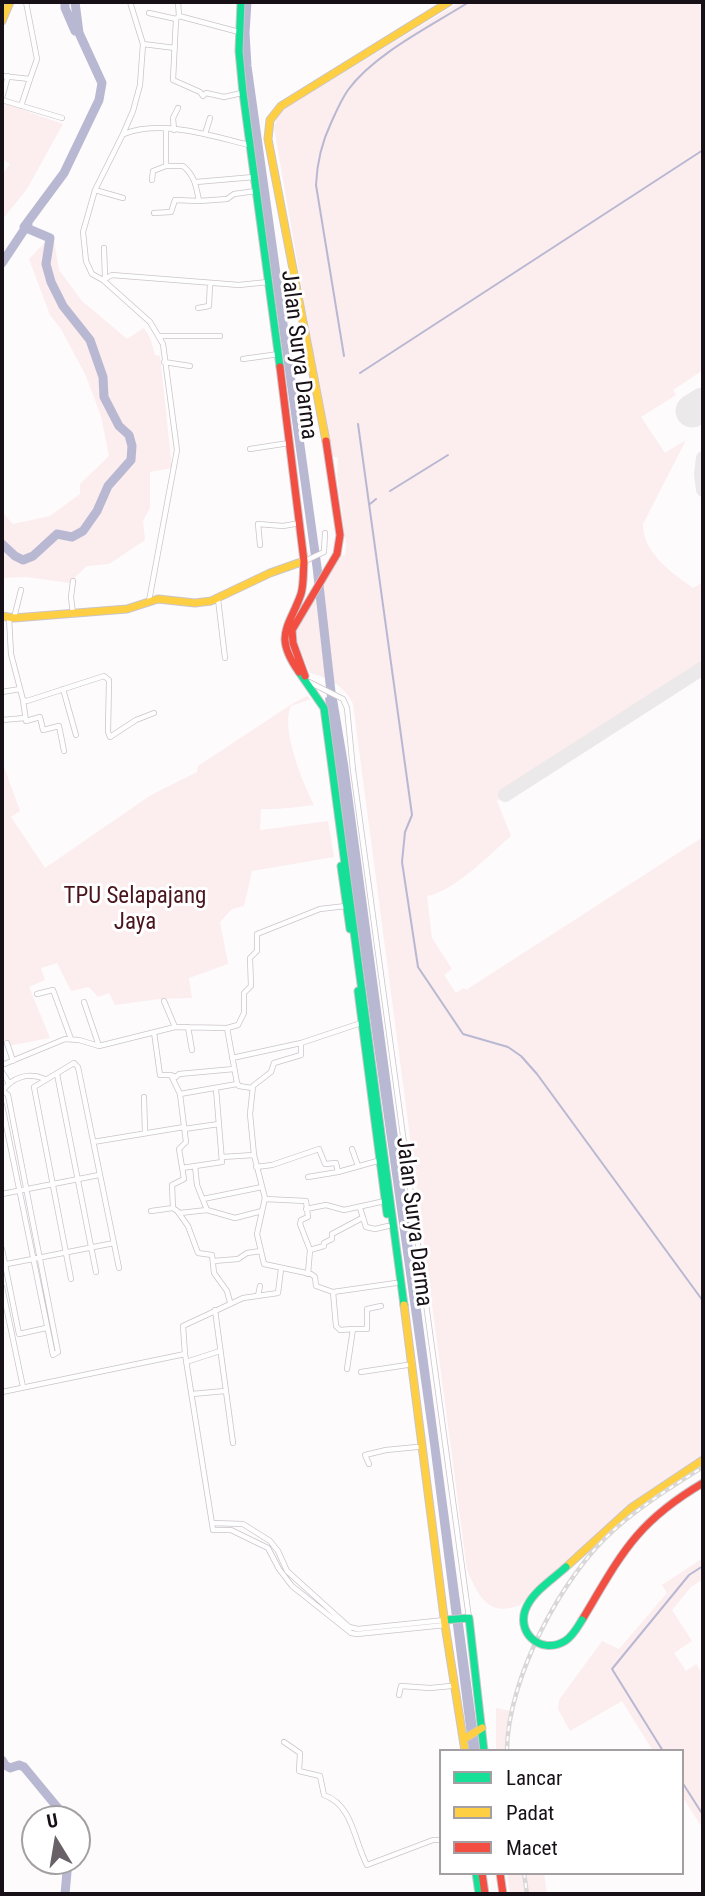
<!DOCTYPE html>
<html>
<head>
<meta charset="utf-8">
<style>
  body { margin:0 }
  #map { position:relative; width:705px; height:1896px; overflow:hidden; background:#fefbfd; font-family:"Roboto Condensed",sans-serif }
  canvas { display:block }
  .frame { position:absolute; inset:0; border:4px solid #181017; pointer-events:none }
  .legend { position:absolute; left:439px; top:1749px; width:245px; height:126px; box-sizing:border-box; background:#fff; border:2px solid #a39fa2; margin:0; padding:9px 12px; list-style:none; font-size:21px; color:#181017 }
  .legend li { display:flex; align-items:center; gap:14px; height:35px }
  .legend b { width:35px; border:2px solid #a39fa2 }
  .north { position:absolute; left:21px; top:1805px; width:70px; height:70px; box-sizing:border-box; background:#fff; border:2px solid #a39fa2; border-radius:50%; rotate:349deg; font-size:19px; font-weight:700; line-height:28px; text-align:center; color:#181017 }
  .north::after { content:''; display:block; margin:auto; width:24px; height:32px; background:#686268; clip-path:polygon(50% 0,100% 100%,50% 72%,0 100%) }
</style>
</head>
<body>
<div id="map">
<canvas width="705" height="1896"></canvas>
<div class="frame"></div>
<ul class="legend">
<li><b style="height:9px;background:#16e098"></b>Lancar</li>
<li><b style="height:9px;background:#ffcf43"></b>Padat</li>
<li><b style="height:9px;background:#f24e42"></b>Macet</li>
</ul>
<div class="north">U</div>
</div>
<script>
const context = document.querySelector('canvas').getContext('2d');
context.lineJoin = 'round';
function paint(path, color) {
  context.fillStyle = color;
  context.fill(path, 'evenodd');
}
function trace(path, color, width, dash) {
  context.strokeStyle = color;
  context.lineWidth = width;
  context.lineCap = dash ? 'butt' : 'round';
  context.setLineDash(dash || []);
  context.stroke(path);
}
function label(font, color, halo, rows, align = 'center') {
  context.font = font + ' "Roboto Condensed",sans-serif';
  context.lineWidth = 6;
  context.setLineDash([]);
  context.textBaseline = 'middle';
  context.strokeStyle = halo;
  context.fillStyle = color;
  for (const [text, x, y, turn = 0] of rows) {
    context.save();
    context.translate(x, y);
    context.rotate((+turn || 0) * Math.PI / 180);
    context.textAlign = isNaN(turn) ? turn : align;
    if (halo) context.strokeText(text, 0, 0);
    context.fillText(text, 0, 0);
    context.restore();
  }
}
paint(new Path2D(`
  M460 2H703V370L673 390 676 395 641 417 665 453 686 440 643 524C642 552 672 573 693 588L703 582V668L497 801 511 836C490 854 455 891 427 896L432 938 452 969 444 975 456 993 464 988 466 990 703 837V1459L629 1508 575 1555 573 1554 520 1605C488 1618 478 1595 467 1570L353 704C344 685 328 678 310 673L293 631 340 556 345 555 346 545 337 474 338 458 331 456 274 128 276 120 284 109Z
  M4 103 63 124 27 189 2 220V175L10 164 2 159V106Z
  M53 234 59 270 82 301 127 339 144 328 150 338 155 355 160 356 172 468 150 472V508L143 521 145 540 109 564 87 566 69 583 26 577 2 578V512L13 524 50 516 80 494V484L109 456 101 416 86 376 61 329 50 315 29 259Z
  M307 696 311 699 291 706C280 727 303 784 314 805 296 807 280 810 261 809L260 830 328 821 334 857 252 871 244 906 232 909 220 922 228 964 189 978 192 998 159 999 115 1005 109 993 98 997 89 987 71 991 57 963 41 968 45 980 29 987 50 1038 2 1047V769L4 767 20 811 11 817 45 868 151 795 197 772 198 766 292 704Z
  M703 1558V1579L691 1587 672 1610 692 1641 674 1653 686 1671 696 1664 703 1675V1829L682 1796V1751H653L622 1701 570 1731 558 1709 559 1700 602 1641 619 1649 667 1593 662 1585Z
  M496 1708 511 1711 507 1751H496Z
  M507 1873H544L547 1894H510Z`), '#fcedee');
paint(new Path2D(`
  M331 695 337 699 348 764 480 1751H469L464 1712 430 1444 325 698Z`), '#b9b8d2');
trace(new Path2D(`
  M344 356 316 185C317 162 321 144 331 123 336 112 341 100 348 90 374 54 431 26 469 2
  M360 373 703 150
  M358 424 412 815 405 832 402 862 418 967 463 1034 508 1047 521 1056 537 1074 703 1301
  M390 491 448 455
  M370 504 376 499
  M663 1751 612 1669 689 1575 703 1566
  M682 1782 703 1815`), '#b9b8d2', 2);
trace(new Path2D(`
  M65 2V8L75 31
  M247 2 245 33 247 66 317 567 332 701
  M2 263 28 224
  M2 544 15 556 23 560 33 556 57 534 72 537 83 531 97 511 108 486 131 460 132 446 129 435 119 426 104 397 103 377 90 340 63 306 51 282 46 264 50 238 24 227 64 173 99 100 102 83 79 33 75 2
  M2 1760 5 1765 10 1768 19 1765 24 1767 67 1819
  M65 1894 68 1861`), '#b9b8d2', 9);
trace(new Path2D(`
  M703 458 701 474 703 490
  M505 795 703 668`), '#ece9ea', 14);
trace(new Path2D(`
  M692 411 703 404`), '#ece9ea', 33);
const street = new Path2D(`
  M26 2 37 59 30 79
  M130 2 143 44 140 85 133 111 123 134 95 190 83 232 86 261 92 274 103 280 150 322 163 344 177 450 149 601
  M178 2 179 16
  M149 13 176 19 179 16 239 32
  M176 19 173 80 200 92 203 96 206 93 224 97 242 93
  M143 44 175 48
  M2 76 30 79 21 106
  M2 98 8 76
  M2 100 62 118
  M174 130 173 118 178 108
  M124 134C160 119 212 136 249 145
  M205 134 210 118
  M166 166H183C195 176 196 186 199 201L227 199 234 194 256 191
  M152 180 153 171 166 166V129
  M196 182 254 177
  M95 190 123 198
  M154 213 171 212 175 200 199 201
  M104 248 105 277
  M103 280 112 275 239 285 268 282
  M198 308 209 306 210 283
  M160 336H220
  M243 359 279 354
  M164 362 190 366
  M250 449 289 443
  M260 545 258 524 283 526 300 523
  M305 561 324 552 325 533
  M218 599 225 658
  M73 614 71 597 73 581
  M9 618 11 654 23 700 27 701 104 676 109 680 108 732 110 737 136 720 154 713
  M14 618 21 590
  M309 682 343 699 347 708 353 770 469 1618
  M63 689 76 735
  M2 692 20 689
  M23 700 26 721 40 717 43 730 59 726 64 751
  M2 720 25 718
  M37 994 53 990 71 1039
  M164 1001 175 1027
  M84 1002 99 1046
  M188 1027 192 1050
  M227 1028 237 1083 239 1086 252 1088
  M154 1032 160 1075H171
  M7 1043 13 1061
  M301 1043V1055L274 1063 271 1072 253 1086 250 1114 254 1155 265 1198 257 1234 264 1264 311 1274 315 1277 316 1286 333 1292 336 1326 340 1330 353 1329 347 1369
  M232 1058 301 1043 361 1023
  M2 1065 65 1039 79 1040 99 1046 175 1027 227 1028 238 1025 244 1013V993L251 986 250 958 257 951V934L320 909 346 906
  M234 1069 179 1074 176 1077 171 1075 180 1094 186 1142 179 1149 184 1179 172 1185 173 1208 180 1213 207 1210 235 1218 262 1211
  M2 1072 9 1083
  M57 1074 96 1272
  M3 1091 8 1095 58 1352 53 1355
  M2 1092C12 1077 28 1072 45 1079
  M180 1094 237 1084
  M144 1097 145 1133
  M2 1105 53 1355
  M184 1129 219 1124
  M93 1142 184 1127
  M352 1149 358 1166
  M222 1157 254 1155
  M195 1166 197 1185 207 1210
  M256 1167 272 1165 319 1149 325 1164 336 1163 338 1172
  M182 1168 222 1162 216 1089
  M308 1177 338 1172 381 1160
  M2 1194 99 1175
  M203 1199 262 1187
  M265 1199 306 1201 308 1217 301 1220 300 1224 310 1250 308 1274
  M360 1208 366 1227 375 1229 388 1226
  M306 1209 326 1205 344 1210 385 1201
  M151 1211 173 1208
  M178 1212 188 1226 198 1253 212 1255 214 1273 227 1291 230 1302
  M2 1249 19 1334 46 1328
  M310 1250 324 1246V1243L332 1239V1234L362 1218
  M213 1261 238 1259 247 1253 261 1251
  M2 1265 114 1243
  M281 1269 278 1293 243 1298 183 1326 185 1354 213 1530H231L268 1548 279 1569 292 1586 351 1633 357 1634 445 1625
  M71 1279 34 1087 74 1063 78 1067 119 1268
  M2 1287 23 1387
  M333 1292 396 1283
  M258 1296 260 1286
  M215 1310 233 1443
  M353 1329H367V1309L381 1306
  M186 1362 220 1351
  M361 1372 407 1365
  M2 1392 185 1354
  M192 1394 225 1391
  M369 1464 365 1455 386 1450 417 1447
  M212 1523 243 1524 270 1541 278 1551 287 1571 349 1627 358 1629 445 1620
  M399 1695 401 1686 430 1688 451 1686
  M284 1742 300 1753 299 1771 320 1776 324 1795C353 1805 354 1841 367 1865L433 1840H441`);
const fast = new Path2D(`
  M241 2 239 51 243 93 280 367
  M299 672 324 708 404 1305
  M341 866 350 929
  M358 991 387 1214
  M445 1620 469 1618 484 1751
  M476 1873 479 1894`);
const slow = new Path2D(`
  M2 21 10 2
  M326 441 268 139 270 120 281 106 449 2
  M2 616 14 618 127 609 158 599 195 603 211 601 270 573 304 561
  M404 1305 445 1625 465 1751
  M566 1567 631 1508 703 1460
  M464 1739 482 1728`);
const jam = new Path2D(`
  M280 367 304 561C303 572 304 584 301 594 289 628 273 635 299 672
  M305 676 293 643 292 630 337 554 340 535 326 441
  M582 1620C621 1555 635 1523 703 1483
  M482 1873 485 1894
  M500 1873 503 1894`);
trace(street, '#cac5c9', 6);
trace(fast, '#cac5c9', 9);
trace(slow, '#cac5c9', 9);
trace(jam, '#cac5c9', 9);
trace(street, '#fffeff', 4.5);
trace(fast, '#16e098', 7);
trace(slow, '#ffcf43', 7);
trace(jam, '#f24e42', 7);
const rail = new Path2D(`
  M507 1751C507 1680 562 1575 615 1529 642 1505 673 1486 703 1467
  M524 1873 527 1894`);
trace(rail, '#d9d7d8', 4.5);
trace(rail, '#fff', 2, [5]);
const fastBridge = new Path2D(`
  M566 1567C553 1579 535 1590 527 1606 514 1631 540 1656 565 1641 573 1636 577 1628 582 1620`);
trace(fastBridge, '#cac5c9', 9, []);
trace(fastBridge, '#16e098', 7);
label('23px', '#181017', '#fff', [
  ["Jalan Surya Darma",298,355,83],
  ["Jalan Surya Darma",413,1222,83]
]);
label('23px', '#4b151d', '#fff', [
  ["TPU Selapajang",135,897],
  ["Jaya",135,923]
]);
</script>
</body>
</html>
